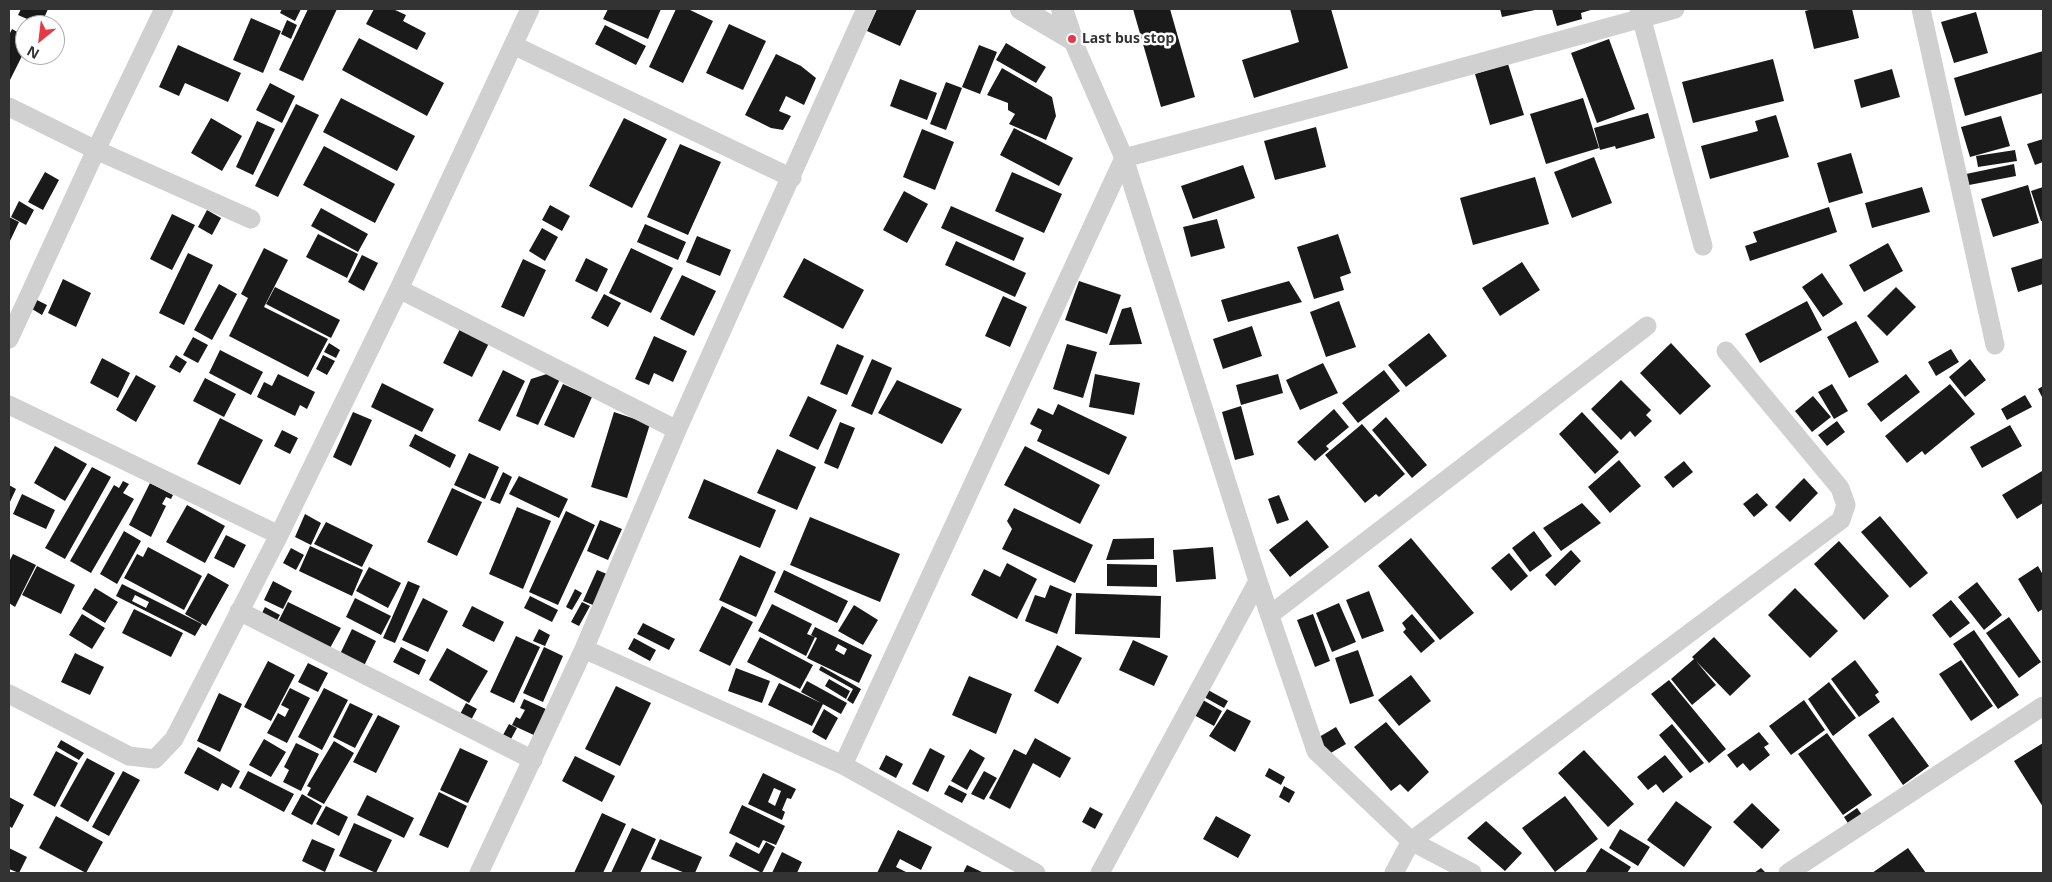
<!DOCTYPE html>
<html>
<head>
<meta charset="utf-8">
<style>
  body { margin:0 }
  #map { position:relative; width:2052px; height:882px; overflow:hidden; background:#fff; font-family:"Noto Sans",sans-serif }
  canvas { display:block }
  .frame { position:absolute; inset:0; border:10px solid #333; pointer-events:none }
  .north { position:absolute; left:15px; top:15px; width:50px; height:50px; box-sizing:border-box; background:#fff; border:1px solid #adadad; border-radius:50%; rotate:209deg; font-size:14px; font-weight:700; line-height:20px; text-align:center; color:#333 }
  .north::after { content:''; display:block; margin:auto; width:18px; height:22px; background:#e63946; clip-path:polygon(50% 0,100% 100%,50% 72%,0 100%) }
</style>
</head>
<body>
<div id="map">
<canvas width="2052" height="882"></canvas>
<div class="frame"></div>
<div class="north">N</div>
</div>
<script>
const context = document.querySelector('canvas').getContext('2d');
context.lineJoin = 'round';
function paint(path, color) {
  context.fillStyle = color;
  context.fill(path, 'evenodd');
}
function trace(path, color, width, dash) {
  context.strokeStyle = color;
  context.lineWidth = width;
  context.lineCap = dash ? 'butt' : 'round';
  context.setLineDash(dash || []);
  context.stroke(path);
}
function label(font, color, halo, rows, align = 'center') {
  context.font = font + ' "Noto Sans",sans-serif';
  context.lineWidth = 5;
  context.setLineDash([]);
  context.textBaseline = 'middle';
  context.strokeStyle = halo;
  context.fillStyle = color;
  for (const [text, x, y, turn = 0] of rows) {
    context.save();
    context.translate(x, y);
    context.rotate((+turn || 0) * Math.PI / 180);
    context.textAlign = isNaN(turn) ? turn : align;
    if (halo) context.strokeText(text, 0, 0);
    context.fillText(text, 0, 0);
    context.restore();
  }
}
paint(new Path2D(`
  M21 9H48L41 25 18 15Z
  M282 9H301L295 21 280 13Z
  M308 9H337L303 81 279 70Z
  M374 9H393L406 15 403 21 426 33 417 50 366 24Z
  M608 9H661L648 39 603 19Z
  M676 9H688L713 21 683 83 649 67Z
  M877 9H917L900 46 867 31Z
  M1133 9H1170L1195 97 1161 107Z
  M1290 9H1331L1348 68 1254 98 1242 60 1299 42Z
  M1500 9H1534L1535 10 1502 17Z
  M1552 9H1594L1581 13 1582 19 1557 26Z
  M1813 9H1852L1859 38 1814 49 1805 11Z
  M1976 12 1988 53 1954 63 1941 22Z
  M251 18 281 31 263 73 233 60Z
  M287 20 297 25 291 39 281 34Z
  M729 24 766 41 743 90 706 73Z
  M605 25 646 46 636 65 595 44Z
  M12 29 25 36V50L9 82V35Z
  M359 38 444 83 427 116 342 70Z
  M1609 39 1635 109 1597 123 1571 53Z
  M1006 43 1046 67 1036 83 996 60Z
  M178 45 241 73 228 102 185 83 179 96 159 87Z
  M979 45 997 52 980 94 962 87Z
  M2043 51V93L1965 116 1954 78Z
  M776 54 801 66 816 78 804 105 786 96 779 111 791 116 783 130 771 128 745 115Z
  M1773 59 1784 101 1693 123 1682 82Z
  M1508 64 1524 115 1490 125 1475 74Z
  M1002 68 1052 97 1056 116 1046 140 1009 124 1015 114 1008 110V103L987 95Z
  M1892 69 1900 97 1861 108 1854 80Z
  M900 79 937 93 927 120 890 106Z
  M946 82 962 88 946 130 930 124Z
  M270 83 295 96 282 123 256 110Z
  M341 98 415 136 397 171 323 132Z
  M1583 98 1599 148 1546 164 1530 114Z
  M296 104 319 115 278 197 255 186Z
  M1648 113 1655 138 1616 149 1615 146 1600 150 1594 128Z
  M1776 115 1789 157 1710 179 1701 146 1758 131 1755 121Z
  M2001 116 2010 146 1970 157 1961 127Z
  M211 118 242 136 222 171 191 153Z
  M624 118 667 139 632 208 589 186Z
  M257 121 275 129 253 175 236 167Z
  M1316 127 1326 167 1275 180 1264 141Z
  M1014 128 1073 158 1059 186 1000 155Z
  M922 129 954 142 935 190 903 177Z
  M2043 139V162L2035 165 2027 144Z
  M680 144 721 162 688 235 647 217Z
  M324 146 395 184 375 223 303 185Z
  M2015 150 2017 161 1978 167 1976 156Z
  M1851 153 1863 193 1829 203 1817 163Z
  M1594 157 1612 203 1572 218 1554 172Z
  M2014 164 2016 176 1969 185 1966 174Z
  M1243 165 1255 198 1193 219 1181 186Z
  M45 172 59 180 43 210 28 202Z
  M1012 172 1062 194 1044 233 995 211Z
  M1535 177 1549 224 1473 245 1460 198Z
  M2028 185 2039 223 1993 237 1981 199Z
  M1922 187 1930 212 1872 228 1865 203Z
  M2043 187V221H2041L2031 191Z
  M904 191 928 204 907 243 883 230Z
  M19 201 34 210 26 225 11 217Z
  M550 205 570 216 562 231 542 220Z
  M951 206 1024 238 1014 261 941 228Z
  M1829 207 1837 232 1750 261 1745 246 1757 242 1753 232Z
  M321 208 368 234 358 252 311 226Z
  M207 210 221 218 212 235 198 227Z
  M172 214 195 225 172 270 150 259Z
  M9 217 19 222 9 243Z
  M1217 219 1225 248 1191 257 1183 227Z
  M645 224 686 242 678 260 637 242Z
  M542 228 558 237 545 261 529 251Z
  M318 234 358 254 347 278 306 257Z
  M1338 234 1351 273 1340 277 1344 290 1314 299 1297 247Z
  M697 236 731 250 720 276 686 262Z
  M956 241 1026 273 1015 297 945 265Z
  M1888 243 1903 271 1864 292 1849 265Z
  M264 248 288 260 264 307 328 339 308 377 229 336 248 298 241 294Z
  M631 248 673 268 651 313 609 293Z
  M188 253 213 265 184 325 159 313Z
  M362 255 378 263 364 291 348 282Z
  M586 258 608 269 597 292 575 281Z
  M804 258 864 290 843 329 783 297Z
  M2043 258V284L2018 292 2011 268Z
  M523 259 546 270 524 317 501 307Z
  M1522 262 1540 290 1500 316 1482 288Z
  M1822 273 1843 304 1823 317 1802 287Z
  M682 275 716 291 694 336 660 319Z
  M63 279 91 293 76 327 48 313Z
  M1079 281 1121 295 1107 334 1065 320Z
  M1289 281 1302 302 1228 322 1221 300Z
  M219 284 237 294 212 340 194 330Z
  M275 287 340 320 331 338 266 304Z
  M1896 287 1916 307 1887 336 1867 316Z
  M604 294 621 303 608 327 591 318Z
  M1003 296 1027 307 1010 347 985 336Z
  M37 300 47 305 42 315 32 309Z
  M1339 301 1356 347 1326 357 1310 312Z
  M1807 301 1822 330 1760 363 1745 334Z
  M1131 307 1142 344 1109 345 1122 309Z
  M1856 321 1879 362 1849 378 1827 337Z
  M462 325 491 339 472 377 443 363Z
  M1252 326 1262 356 1223 369 1213 339Z
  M1429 333 1447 356 1406 387 1388 365Z
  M654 336 687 351 673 382 654 373 649 385 635 379Z
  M193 337 208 345 198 363 183 355Z
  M329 343 340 350 336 358 324 352Z
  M1671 343 1711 386 1680 415 1640 373Z
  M837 344 864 356 847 395 820 384Z
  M1067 344 1097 352 1083 398 1053 389Z
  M1951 349 1959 362 1936 376 1928 362Z
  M220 350 263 372 251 395 209 373Z
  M176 355 187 362 180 373 169 367Z
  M323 355 335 361 327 375 316 369Z
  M102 358 130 373 118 398 90 383Z
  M872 359 892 368 872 415 851 406Z
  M1970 359 1986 380 1965 397 1949 377Z
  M1323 363 1338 393 1300 410 1286 380Z
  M503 370 525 381 500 431 478 421Z
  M1384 370 1400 391 1358 423 1342 403Z
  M550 373 561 377 538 425 516 416 531 379Z
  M278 374 315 392 307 409 300 405 295 416 257 397 264 382 272 386Z
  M1095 374 1140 383 1134 415 1089 407Z
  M1278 374 1283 393 1241 405 1236 385Z
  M1906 374 1920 392 1881 422 1867 404Z
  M136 375 156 386 136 422 116 410Z
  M205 378 236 394 224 417 193 401Z
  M897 380 962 409 942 444 878 413Z
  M1621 380 1651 410 1646 415 1652 421 1635 437 1630 431 1621 440 1591 409Z
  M382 383 434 409 422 432 371 407Z
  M563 384 592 397 574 438 544 425Z
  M1832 384 1848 411 1834 419 1818 392Z
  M1950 384 1975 414 1925 455 1922 451 1907 463 1885 436Z
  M2043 386V399L2038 389Z
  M2025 395 2032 407 2007 420 2001 409Z
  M808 396 837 410 818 450 789 436Z
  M1813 396 1831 417 1812 432 1795 411Z
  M1058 404 1127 437 1109 475 1037 441 1042 430 1030 424 1038 408 1053 415Z
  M1241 406 1254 455 1235 460 1222 412Z
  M1334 409 1349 427 1326 446 1329 449 1315 461 1297 442Z
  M353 412 372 420 351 466 333 457Z
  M614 412 650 424 627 498 591 487Z
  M1582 412 1619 452 1595 474 1559 434Z
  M1386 417 1427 465 1412 478 1372 430Z
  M220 418 263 440 240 485 197 464Z
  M1837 421 1845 432 1827 446 1818 435Z
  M840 422 855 428 838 469 824 463Z
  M1362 424 1405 474 1379 497 1376 494 1365 503 1325 455Z
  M2010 425 2022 446 1982 468 1970 447Z
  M282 430 298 438 290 454 274 446Z
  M415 434 456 455 450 468 409 446Z
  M55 446 87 464 65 501 34 483Z
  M1025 446 1100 485 1080 524 1004 485Z
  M777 449 816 467 797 510 757 493Z
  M469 453 499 467 485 499 454 485Z
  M1619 460 1641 486 1610 513 1588 487Z
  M1684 461 1693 472 1673 488 1664 477Z
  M92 467 111 477 65 559 45 548Z
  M2042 471 2043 503 2017 519 2002 495Z
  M503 472 512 477 500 504 490 500Z
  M519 476 568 499 559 518 509 494Z
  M1804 478 1818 493 1790 522 1775 507Z
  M704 479 776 510 760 548 688 518Z
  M123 481 129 484 123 493 134 499 91 573 70 561 114 485 119 488Z
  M150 483 173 495 171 499 166 497 162 504 166 506 151 537 129 525Z
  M9 485 16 489 9 504Z
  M452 488 482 502 457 556 427 542Z
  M1757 493 1768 505 1754 517 1743 504Z
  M22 494 55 510 46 529 13 514Z
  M1279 495 1289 520 1277 524 1268 499Z
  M1582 503 1601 523 1561 551 1543 528Z
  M187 505 225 526 205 563 166 542Z
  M517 507 551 521 523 589 489 574Z
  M1014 508 1093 545 1075 583 1002 549 1012 529 1007 521Z
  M566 511 595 525 558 605 529 592Z
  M305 514 321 523 311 545 295 537Z
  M1880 516 1928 573 1910 588 1861 532Z
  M810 517 900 554 880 602 790 565Z
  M600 520 622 529 608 560 587 551Z
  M1307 520 1329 547 1290 577 1269 550Z
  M326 522 373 545 362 567 314 544Z
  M124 531 141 541 117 584 100 574Z
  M1534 531 1552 556 1530 572 1512 548Z
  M226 535 246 545 234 568 214 558Z
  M1154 538V559L1106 560 1113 539Z
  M1411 538 1474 613 1440 640 1378 566Z
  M1839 541 1889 596 1864 620 1814 564Z
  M310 546 363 570 352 596 299 571Z
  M148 547 202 576 184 610 124 578 137 554 143 557Z
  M1213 547 1216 579 1176 582 1173 550Z
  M291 548 304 555 296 570 283 563Z
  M1571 550 1581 561 1555 586 1545 575Z
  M1509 553 1528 576 1511 591 1491 568Z
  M13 554 36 565 15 607 9 603V562Z
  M740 555 776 572 756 617 719 600Z
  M1007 563 1037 579 1017 619 971 595 984 569 1000 577Z
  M1107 564 1157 565V587L1107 586Z
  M37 566 75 585 61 614 22 595Z
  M2038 566 2043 575V609L2038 612 2018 579Z
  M369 567 401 583 388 608 356 591Z
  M597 570 607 574 593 605 583 601Z
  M784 570 848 601 837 623 774 592Z
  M208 573 229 585 206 626 185 614Z
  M273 581 292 591 283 609 264 600Z
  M408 581 420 586 395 643 383 638Z
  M1977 582 2002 615 1984 630 1958 597Z
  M122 584 202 624 195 636 116 596ZM135 595 149 602 146 608 132 601Z
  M1050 585 1072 594 1057 634 1025 621 1035 595 1045 598Z
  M95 588 118 602 105 623 82 609Z
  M1795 588 1838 631 1810 658 1768 615Z
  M575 589 582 593 572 610 566 607Z
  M1369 591 1384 631 1362 639 1346 600Z
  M1076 593 1161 596 1160 638 1075 634Z
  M530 596 558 610 552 622 524 608Z
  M355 598 391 616 381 635 346 617Z
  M423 598 448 611 428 652 402 640Z
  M1951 600 1970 623 1950 638 1932 615Z
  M288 602 341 628 330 648 278 622Z
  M582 602 590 606 579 626 571 622Z
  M1339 603 1356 642 1332 652 1316 613Z
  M772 604 812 624 807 634 815 637 806 656 758 631Z
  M854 605 878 620 863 645 838 631Z
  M472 606 504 622 494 642 462 626Z
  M722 606 753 622 730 666 699 651Z
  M265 607 280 615 275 624 260 617Z
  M134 609 183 633 171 657 122 633Z
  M82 614 105 628 92 649 69 635Z
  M1313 614 1330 661 1315 667 1297 620Z
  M1412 614 1435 641 1421 653 1403 632 1406 629 1402 623Z
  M2009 617 2041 662 2019 678 1986 633Z
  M643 623 675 639 669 650 637 634Z
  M815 627 872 655 859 683 807 658 817 638 811 635ZM838 644 847 649 844 655 835 650Z
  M352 629 376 641 364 666 340 654Z
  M539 629 550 635 545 646 533 641Z
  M1974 630 2019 695 1998 709 1953 644Z
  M516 636 540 647 514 703 490 692Z
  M760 637 813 665 800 689 747 662Z
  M1714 637 1751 676 1730 696 1696 661 1716 685 1692 705 1671 679 1694 659 1692 657Z
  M634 638 656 650 650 661 628 649Z
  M1133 640 1168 656 1154 686 1119 670Z
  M1057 645 1082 658 1058 704 1034 691Z
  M401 647 426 660 419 675 393 662Z
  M544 647 563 656 543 702 523 693Z
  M447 648 488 671 469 703 429 680Z
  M1358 650 1374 696 1350 704 1335 658Z
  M75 653 104 667 90 695 61 682Z
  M1855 660 1879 692 1875 695 1880 702 1859 717 1831 679Z
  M1961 660 1993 706 1971 721 1939 674Z
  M268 661 295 675 271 721 244 707Z
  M308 663 328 673 318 692 298 682Z
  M821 666 861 689 853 704 847 700 853 689 819 670Z
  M736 668 770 681 762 703 728 691Z
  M1411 675 1431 701 1399 726 1378 700Z
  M969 676 1012 694 996 734 952 715Z
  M829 679 850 691 846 699 825 686Z
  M1669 680 1726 749 1709 763 1651 694Z
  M807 681 847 703 841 714 801 692Z
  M1829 682 1856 718 1833 736 1808 699Z
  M779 683 823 704 812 726 768 705Z
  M616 686 651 703 620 766 585 749Z
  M290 688 310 698 287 743 267 733 278 713 285 717 289 709 281 705Z
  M324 688 348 700 322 750 298 737Z
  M1208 690 1228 701 1224 708 1204 697Z
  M219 693 242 704 220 752 197 741Z
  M524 699 548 710 536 736 512 725 516 717 520 719 525 710 520 708Z
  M1203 700 1222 711 1214 726 1194 715Z
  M1804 700 1825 730 1791 755 1769 726Z
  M350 703 373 714 355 748 333 737Z
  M466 703 477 709 470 722 459 716Z
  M824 709 838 718 826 740 812 732Z
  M1227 709 1251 721 1235 752 1209 736Z
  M378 715 400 726 376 773 353 762Z
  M1893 717 1929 766 1903 785 1868 735Z
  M1386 722 1429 772 1408 792 1400 784 1391 791 1354 747Z
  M509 724 517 728 511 739 503 735Z
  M1672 724 1704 763 1690 773 1659 735Z
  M1336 727 1346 744 1324 757 1314 740Z
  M1759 732 1769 744 1764 747 1770 755 1750 771 1743 763 1737 768 1727 755Z
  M1827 733 1872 795 1843 815 1798 754Z
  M1035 738 1071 758 1060 778 1033 763 1010 809 989 798 1014 749 1026 755Z
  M264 739 286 752 271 777 249 765Z
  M61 740 84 753 79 760 57 747Z
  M334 741 354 753 324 804 307 795 311 788 307 786Z
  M296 743 319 754 301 791 283 782 289 770 284 767Z
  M2043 743V807L2014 761Z
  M198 747 240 771 231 788 222 783 218 791 184 773Z
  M460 748 488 761 468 803 440 790Z
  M930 748 945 756 928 792 912 784Z
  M970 749 985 758 967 790 951 781Z
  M1584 750 1634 804 1608 827 1558 773Z
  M56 751 78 763 55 807 33 795Z
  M886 755 903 764 896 778 879 769Z
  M1665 755 1683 777 1663 793 1656 784 1648 790 1637 777Z
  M575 756 615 776 602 802 562 781Z
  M87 758 115 773 88 822 60 806Z
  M1269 768 1285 777 1281 785 1265 776Z
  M123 771 140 780 109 836 92 827Z
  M248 771 294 794 284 812 239 788Z
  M984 771 997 778 984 800 971 794Z
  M763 773 796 789 791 799 787 798 782 810 785 812 782 820 748 804ZM774 788 781 791 775 806 768 802Z
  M949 785 967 794 962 803 944 794Z
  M1284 786 1295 792 1289 803 1279 797Z
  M439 792 467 806 448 848 419 835Z
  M302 794 322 806 312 825 291 814Z
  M367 795 414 818 404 838 357 815Z
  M1565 796 1598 839 1555 872 1522 828Z
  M9 797 24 805 12 828 9 826Z
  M1676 801 1712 827 1684 867 1647 840Z
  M1752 803 1780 830 1762 849 1733 822Z
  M742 805 785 826 776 845 763 840 759 848 729 833Z
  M326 806 348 817 339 836 316 824Z
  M1090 807 1103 814 1095 829 1082 822Z
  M1857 808 1865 819 1851 828 1844 817Z
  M602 813 626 824 603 873H574Z
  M56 816 103 842 86 873 39 848Z
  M1216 816 1251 835 1238 858 1203 839Z
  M1486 821 1522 853 1505 871 1467 838Z
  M354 823 392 840 376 873 339 856Z
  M632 828 656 839 640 873H611Z
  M1620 829 1650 847 1638 866 1609 848Z
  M898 830 932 847 921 870 900 859 896 867 908 873H877Z
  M312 839 335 849 325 872 302 861Z
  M660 839 702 857 695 873H685L651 859Z
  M736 842 759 854 766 842 775 847 762 873 729 856Z
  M9 848 27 857 19 873 9 869Z
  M1601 848 1631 867 1627 873H1585Z
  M1908 848 1926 873H1872Z
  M782 852 802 862 797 873H772Z
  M967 865 984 873H963Z
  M1761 868 1766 873H1754Z`), '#1a1a1a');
trace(new Path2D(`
  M1639 9 1703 246
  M1921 9 1995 345
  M1072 39 1124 158 1258 581 1316 751 1411 841 1472 873
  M513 45 792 178
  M9 107 96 150 251 219
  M399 289 677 430
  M9 339 96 150 164 9
  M9 405 279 535
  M239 611 533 760
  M1271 614 1647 326
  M584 649 843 765 1036 873
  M9 694 129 756 155 759 174 739 279 535 399 289 530 9
  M843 765 1124 158 1377 91 1675 9
  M479 873 584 649 677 430 866 9
  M1100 873 1258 581
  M1394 873 1411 841 1841 520 1846 505 1840 488 1726 351
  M1788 873 2043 706`), '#d0d0d0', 19);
trace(new Path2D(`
  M1021 9 1072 39
  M1062 9 1072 39`), '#d0d0d0', 22);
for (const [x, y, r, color] of [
  [1072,39,5,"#e63946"]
]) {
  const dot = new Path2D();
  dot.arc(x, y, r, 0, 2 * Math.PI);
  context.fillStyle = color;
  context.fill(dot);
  trace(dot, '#fff', 2);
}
label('bold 14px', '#333', '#fff', [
  ["Last bus stop",1082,39]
], 'left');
</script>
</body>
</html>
